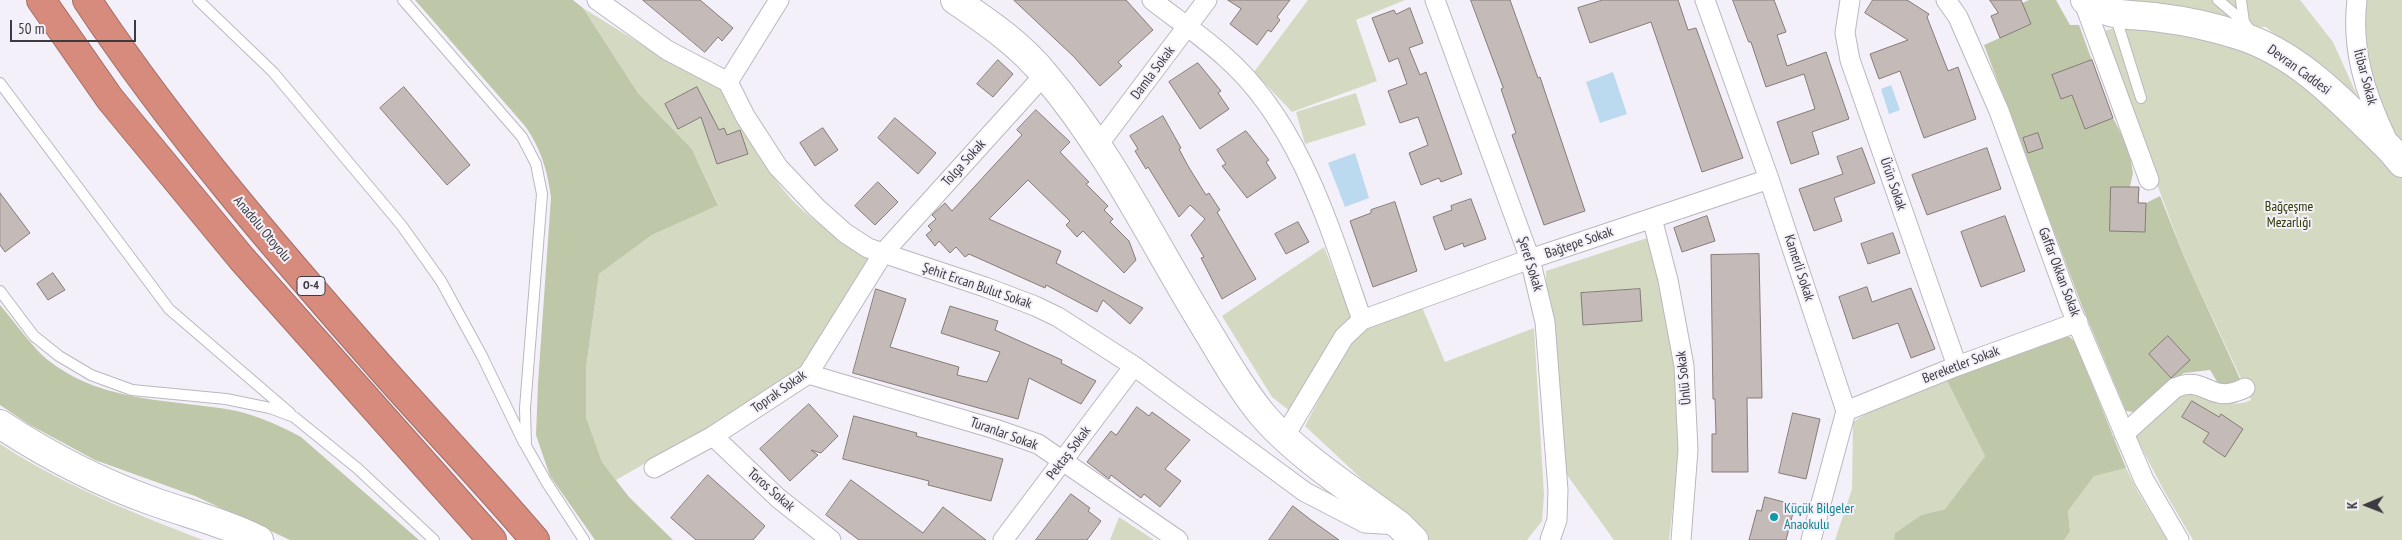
<!DOCTYPE html>
<html>
<head>
<meta charset="utf-8">
<style>
  body { margin:0 }
  #map { position:relative; width:2402px; height:540px; overflow:hidden; background:#f4f0f9; font-family:"PT Sans Narrow",sans-serif }
  canvas { display:block }
  .north { position:absolute; left:2342px; top:480px; width:50px; height:50px; -webkit-text-stroke:4px #f4f0f9; paint-order:stroke; rotate:269deg; font-size:14px; font-weight:700; line-height:20px; text-align:center; color:#3c3b3f }
  .north::after { content:''; display:block; margin:auto; width:18px; height:22px; background:#3c3b3f; clip-path:polygon(50% 0,100% 100%,50% 72%,0 100%) }
  .scale { position:absolute; left:10px; top:20px; width:126px; height:22px; box-sizing:border-box; border:2px solid #3c3b3f; border-top:0; padding-left:6px; font-size:15px; line-height:18px; white-space:nowrap; color:#3c3b3f; -webkit-text-stroke:4px #f4f0f9; paint-order:stroke }
</style>
</head>
<body>
<div id="map">
<canvas width="2402" height="540"></canvas>
<div class="north">K</div>
<div class="scale">50 m</div>
</div>
<script>
const context = document.querySelector('canvas').getContext('2d');
context.lineJoin = 'round';
function paint(path, color) {
  context.fillStyle = color;
  context.fill(path, 'evenodd');
}
function trace(path, color, width, dash) {
  context.strokeStyle = color;
  context.lineWidth = width;
  context.lineCap = dash ? 'butt' : 'round';
  context.setLineDash(dash || []);
  context.stroke(path);
}
function label(font, color, halo, rows, align = 'center') {
  context.font = font + ' "PT Sans Narrow",sans-serif';
  context.lineWidth = 4;
  context.setLineDash([]);
  context.textBaseline = 'middle';
  context.strokeStyle = halo;
  context.fillStyle = color;
  for (const [text, x, y, turn = 0] of rows) {
    context.save();
    context.translate(x, y);
    context.rotate((+turn || 0) * Math.PI / 180);
    context.textAlign = isNaN(turn) ? turn : align;
    if (halo) context.strokeText(text, 0, 0);
    context.fillText(text, 0, 0);
    context.restore();
  }
}
paint(new Path2D(`
  M1308 0H1405L1356 20 1377 81 1292 112 1254 72Z
  M2109 0H2300L2333 42 2365 113 2266 27 2241 26Z
  M2366 0H2402V540H2193L2164 491 2135 435C2146 425 2172 399 2183 394 2205 386 2222 413 2251 400L2185 259 2100 32 2133 23 2252 49 2391 149 2366 81 2363 27Z
  M583 8 673 64 721 86C739 127 762 166 792 200 810 219 847 243 868 259L840 315 814 357 787 382 616 480 602 462 586 417V368L599 274 652 235 718 204 692 149 638 93Z
  M1356 93 1366 125 1305 144 1296 112Z
  M1647 238C1660 287 1677 337 1679 388 1682 438 1675 490 1669 540H1614L1567 475 1552 322 1546 296V271Z
  M1324 247 1352 317 1343 327 1291 412 1272 397 1222 316Z
  M1422 307 1445 362 1534 328 1544 495 1542 521 1527 540H1427L1305 426 1347 346 1372 325Z
  M1946 379 1985 456 1945 509 1921 515 1895 533 1894 540H1835L1852 489 1853 422 1869 412Z
  M0 444C63 485 133 513 203 540H0Z
  M2126 468 2138 492 2167 540H2064L2070 532 2068 511 2094 475Z
  M1119 517 1154 540H1110Z`), '#d3dac1');
paint(new Path2D(`
  M415 0H573L583 8 638 93 692 149 718 205 652 235 599 274 586 368V417L602 462 629 497 673 540H595L550 476 536 435 538 383 551 197C547 169 541 149 525 126Z
  M2029 0H2056L2070 25H2079L2113 118 2129 149 2133 173 2130 187H2139V203H2146L2160 196 2185 259 2241 381 2227 385H2219L2210 370 2184 373 2133 412 2126 411 2082 306 1984 45 2031 24 2022 3Z
  M0 305C14 321 27 340 42 355 94 401 162 399 226 409 252 413 277 424 301 437L419 540H290L195 496 95 460 30 425 0 405Z
  M2063 336 2070 337 2075 342 2126 468 2094 476 2068 511 2070 532 2064 540H1894L1895 533 1921 515 1945 509 1985 456 1946 379Z`), '#bec8a8');
paint(new Path2D(`
  M1613 72 1627 114 1600 123 1586 82Z
  M1891 85 1900 110 1889 114 1881 89Z
  M1355 153 1369 198 1345 207 1328 163Z`), '#bbd9ef');
const building = new Path2D(`
  M643 0H700L733 28 722 41 718 37 705 52Z
  M1014 0H1126L1153 30 1118 62 1122 66 1100 86 1074 57Z
  M1228 0H1290L1277 17 1280 20 1271 32 1268 30 1257 45 1230 24 1241 9Z
  M1471 0H1510L1538 78 1540 77 1585 211 1544 225 1512 135 1516 133 1501 89 1503 88Z
  M1603 0H1678L1688 30 1696 28 1743 158 1702 172 1651 22 1590 43 1578 8Z
  M1733 0H1774L1786 32 1777 35 1787 66 1826 52 1849 119 1812 132 1819 154 1791 164 1777 122 1815 109 1804 74 1766 87 1751 42H1749Z
  M1873 0H1907L1929 14 1927 17 1948 71 1958 67 1976 119 1924 138 1900 71 1879 79 1870 54 1908 40 1865 13Z
  M1990 0H2021L2031 24 2000 38 1991 16 1998 13Z
  M1410 8 1423 43 1409 48 1420 75 1426 72 1462 174 1441 182 1439 178 1421 185 1409 153 1428 145 1418 117 1400 123 1388 91 1407 84 1398 58 1389 62 1372 18 1394 10 1396 14Z
  M998 60 1013 74 993 97 977 84Z
  M2092 60 2113 118 2085 129 2072 95 2061 99 2052 75Z
  M1198 63 1221 91 1218 93 1229 109 1200 129 1169 82Z
  M404 87 470 165 447 185 380 108Z
  M697 87 719 130 724 128 727 135 740 130 748 154 717 164 701 117 678 129 665 104Z
  M1036 110 1070 142 1060 152 1089 182 1086 184 1108 206 1104 210 1113 219 1110 222 1129 241 1136 260 1124 273 1083 231 1077 237 1066 225 1070 221 1028 180 989 219 1061 251 1056 263 1143 308 1130 324 1103 300 1097 312 1046 285 1045 288 969 254 965 257 956 247 950 253 939 241 935 246 926 235 932 230 928 226 936 219 932 215 945 203 952 211 1022 135 1017 130Z
  M1163 116 1181 148 1179 149 1188 166 1206 195 1209 193 1220 210 1217 212 1256 279 1222 299 1201 258 1204 257 1191 235 1205 219 1190 205 1179 217 1148 167 1146 169 1135 151 1138 149 1130 136Z
  M895 118 936 153 918 174 878 138Z
  M823 128 838 150 815 166 800 143Z
  M1246 131 1269 160 1266 162 1276 178 1247 198 1222 166 1226 164 1217 150Z
  M2038 133 2043 148 2028 153 2023 138Z
  M1862 148 1875 183 1834 198 1842 221 1814 231 1799 189 1843 174 1837 157Z
  M1987 148 2001 189 1927 215 1912 175Z
  M878 182 898 202 875 225 855 206Z
  M2111 187H2139L2138 203H2146L2145 232 2110 231Z
  M0 193 30 233 5 252 0 245Z
  M1471 199 1486 239 1464 247 1463 243 1445 250 1433 217 1452 210 1451 206Z
  M1395 202 1417 271 1373 287 1350 221 1371 213V210Z
  M1707 216 1715 241 1682 252 1674 228Z
  M2005 216 2025 271 1981 287 1961 232Z
  M1298 222 1309 242 1286 254 1275 234Z
  M1893 233 1900 253 1868 264 1861 244Z
  M1759 254 1762 398H1747L1748 472H1712V434H1716L1715 399H1713L1711 255Z
  M53 273 65 290 48 300 37 284Z
  M1867 287 1872 302 1911 288 1935 349 1911 358 1898 323 1853 339 1839 297Z
  M876 289 906 299 890 347 959 367 957 375 987 382 1000 352 941 333 950 306 998 321 995 330 1062 360 1061 363 1096 381 1081 404 1029 378 1018 419 853 373Z
  M1640 289 1642 321 1583 325 1581 293Z
  M2168 336 2190 360 2171 378 2149 354Z
  M2192 401 2219 417 2221 414 2243 429 2225 457 2203 442 2209 433 2182 417Z
  M809 404 838 436 821 453 811 450 818 455 790 481 760 449Z
  M1137 407 1149 416 1152 412 1190 440 1165 469 1181 481 1160 507 1144 494 1141 498 1111 475 1109 479 1087 462 1111 431 1116 435Z
  M1793 413 1820 419 1806 479 1779 473Z
  M854 416 917 433 916 436 1003 459 991 501 928 485 929 481 843 459Z
  M708 475 765 526 753 540H696L671 518Z
  M851 480 923 533 943 507 986 540H859L826 515Z
  M1071 494 1090 508 1088 511 1101 521 1087 540H1036Z
  M1765 497 1795 505 1786 540H1749L1757 510 1761 511Z
  M1293 506 1311 520 1339 540H1269Z`);
paint(building, '#c4bab7');
trace(building, '#857b78', 1);
const service = new Path2D(`
  M198 0 273 72 402 226 441 281 482 356 524 443
  M403 0 522 137 536 164 542 194 525 408 526 446 547 483 584 540
  M2218 0 2244 22 2253 34
  M2241 0 2244 22
  M2115 15 2141 98
  M0 83 169 309 290 413
  M0 291 34 336 59 356 91 375 132 390 226 399 270 408 294 417 357 468 434 540`);
const minor = new Path2D(`
  M597 0 667 50 728 82 745 116 778 167 817 208 845 233 868 248 985 287 1035 306 1058 317 1134 366 1305 492 1365 523 1399 525
  M1152 0C1176 19 1202 36 1224 56 1300 122 1330 229 1362 320
  M1435 0 1530 259 1545 322 1558 490 1557 520 1550 540
  M1705 0 1769 179 1846 411 1811 540
  M1850 0 1845 33 1850 60 1957 366
  M1946 0 1958 17 1999 111 2070 306 2144 480 2179 540
  M2083 0 2149 180
  M2357 0C2351 49 2365 93 2386 137
  M728 82 779 0
  M1098 145 1207 0
  M1652 218 1668 280 1684 366 1688 450 1681 540
  M808 374 995 429 1038 444 1178 540
  M1846 411 1957 366 2078 322
  M2124 434 2175 388C2207 374 2208 406 2245 388
  M713 436 778 498 831 540
  M1284 437 1344 337 1362 320 1530 259 1769 179
  M654 468 713 436 808 374 884 252 1045 74
  M1003 540 1134 366`);
const secondary = new Path2D(`
  M955 0C987 22 1020 44 1045 75 1107 148 1150 236 1199 317 1219 350 1237 383 1261 413 1295 454 1356 493 1399 525L1414 540
  M2085 0C2113 19 2129 13 2161 18 2187 21 2213 27 2238 35 2300 54 2346 106 2391 150L2402 163
  M0 424C47 455 99 482 152 501 188 514 226 523 259 540`);
const motorway = new Path2D(`
  M41 0 110 99 242 259 492 540
  M87 0C174 131 278 251 381 368 432 426 485 481 535 540`);
trace(service, '#bab7bf', 12);
trace(minor, '#bab7bf', 21);
trace(secondary, '#bab7bf', 30);
trace(motorway, '#a16f67', 30);
trace(service, '#fff', 10);
trace(minor, '#fff', 19);
trace(secondary, '#fff', 28);
trace(motorway, '#d78b7d', 28);
for (const [x, y, r, color] of [
  [1774,517,5,"#0f9aa8"]
]) {
  const dot = new Path2D();
  dot.arc(x, y, r, 0, 2 * Math.PI);
  context.fillStyle = color;
  context.fill(dot);
  trace(dot, '#f4f0f9', 2);
}
for (const [x, y, w] of [
  [311,286,28]
]) {
  const box = new Path2D();
  box.roundRect(x - w / 2, y - 9.5, w, 19, 4);
  context.fillStyle = '#f4f0f9';
  context.fill(box);
  trace(box, '#3c3b3f', 1);
}
label('bold 12px', '#3c3b3f', null, [
  ["O-4",311,286]
]);
label('14px', '#3c3b3f', '#f4f0f9', [
  ["Devran Caddesi",2299,70,36],
  ["Damla Sokak",1153,73,-53],
  ["İtibar Sokak",2365,77,75],
  ["Tolga Sokak",964,163,-48],
  ["Ürün Sokak",1893,184,71],
  ["Anadolu Otoyolu",262,229,50],
  ["Bağtepe Sokak",1579,243,-19],
  ["Şeref Sokak",1530,264,73],
  ["Kamerli Sokak",1799,268,72],
  ["Gaffar Okkan Sokak",2059,272,69],
  ["Şehit Ercan Bulut Sokak",977,286,19],
  ["Bereketler Sokak",1961,365,-21],
  ["Ünlü Sokak",1684,378,-96],
  ["Toprak Sokak",779,392,-35],
  ["Turanlar Sokak",1004,434,20],
  ["Pektaş Sokak",1069,453,-53],
  ["Toros Sokak",771,490,41]
]);
label('14px', '#2e3904', '#f4f0f9', [
  ["Bağçeşme",2289,207],
  ["Mezarlığı",2289,223]
]);
label('14px', '#0d838f', '#f4f0f9', [
  ["Küçük Bilgeler",1784,509],
  ["Anaokulu",1784,525]
], 'left');
</script>
</body>
</html>
